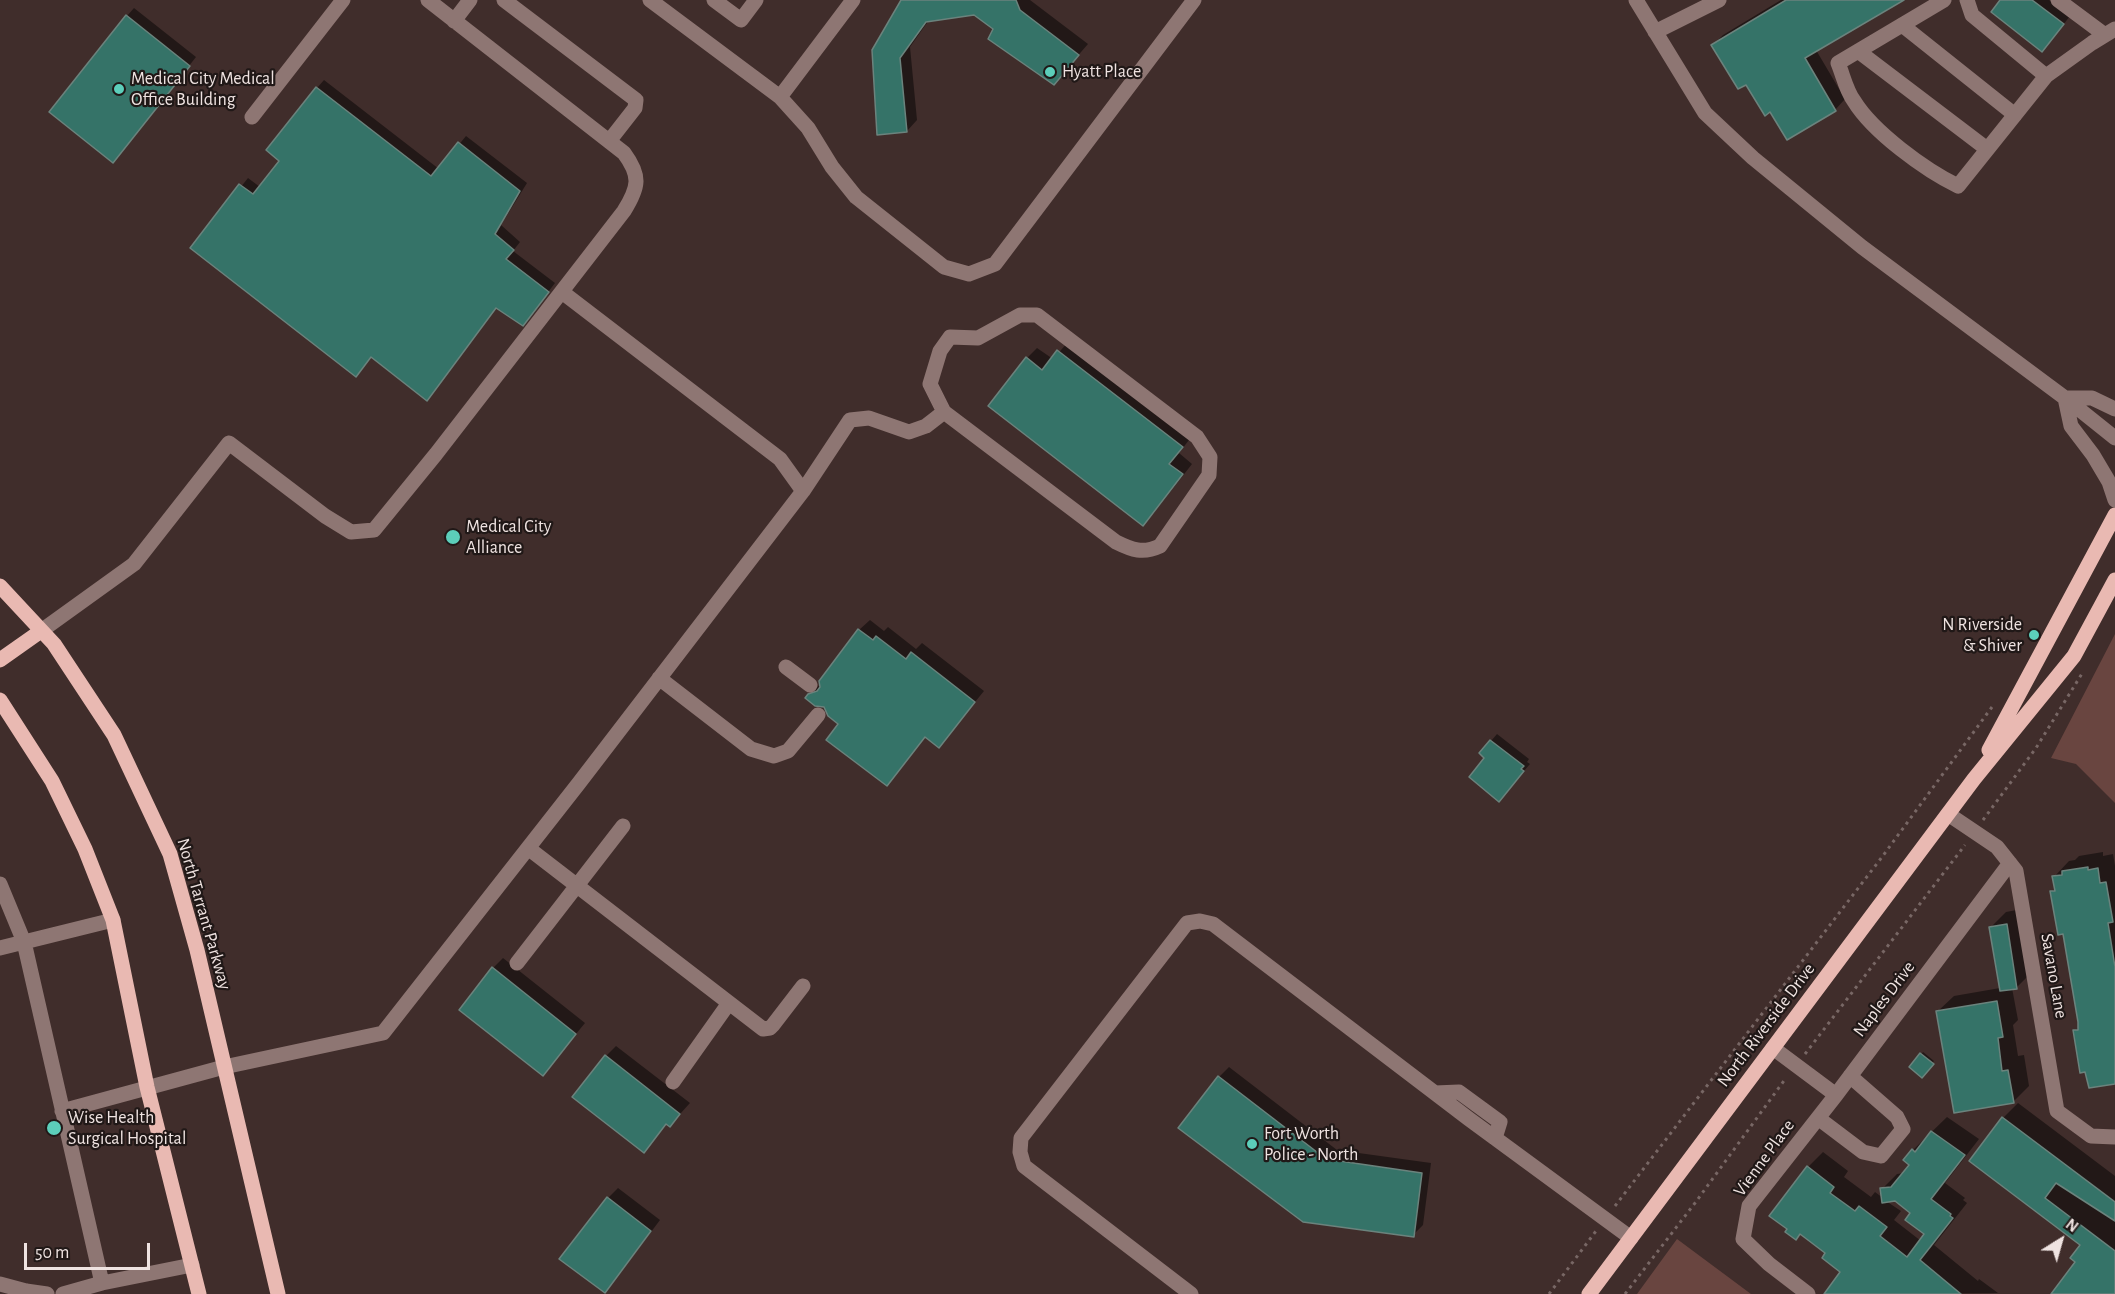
<!DOCTYPE html>
<html>
<head>
<meta charset="utf-8">
<style>
  body { margin:0 }
  #map { position:relative; width:2115px; height:1294px; overflow:hidden; background:#402d2b; font-family:"Alegreya Sans",sans-serif }
  canvas { display:block }
  .north { position:absolute; left:2031px; top:1210px; width:60px; height:60px; -webkit-text-stroke:4px #201817; paint-order:stroke; rotate:37deg; font-size:16px; font-weight:700; line-height:24px; text-align:center; color:#efe3e1 }
  .north::after { content:''; display:block; margin:auto; width:21px; height:27px; background:#efe3e1; clip-path:polygon(50% 0,100% 100%,50% 72%,0 100%) }
  .scale { position:absolute; left:24px; top:1243px; width:126px; height:27px; box-sizing:border-box; border:3px solid #efe3e1; border-top:0; padding-left:8px; font-size:18px; line-height:21px; white-space:nowrap; color:#efe3e1; -webkit-text-stroke:4px #201817; paint-order:stroke }
</style>
</head>
<body>
<div id="map">
<canvas width="2115" height="1294"></canvas>
<div class="north">N</div>
<div class="scale">50 m</div>
</div>
<script>
const context = document.querySelector('canvas').getContext('2d');
context.lineJoin = 'round';
function paint(path, color) {
  context.fillStyle = color;
  context.fill(path, 'evenodd');
}
function trace(path, color, width, dash) {
  context.strokeStyle = color;
  context.lineWidth = width;
  context.lineCap = dash ? 'butt' : 'round';
  context.setLineDash(dash || []);
  context.stroke(path);
}
function label(font, color, halo, rows, align = 'center') {
  context.font = font + ' "Alegreya Sans",sans-serif';
  context.lineWidth = 4.5;
  context.setLineDash([]);
  context.textBaseline = 'middle';
  context.strokeStyle = halo;
  context.fillStyle = color;
  for (const [text, x, y, turn = 0] of rows) {
    context.save();
    context.translate(x, y);
    context.rotate((+turn || 0) * Math.PI / 180);
    context.textAlign = isNaN(turn) ? turn : align;
    if (halo) context.strokeText(text, 0, 0);
    context.fillText(text, 0, 0);
    context.restore();
  }
}
paint(new Path2D(`
  M2115 634V803L2076 764 2051 758Z
  M1677 1239 1751 1294H1637Z`), '#694540');
paint(new Path2D(`
  M903 0H1030L1088 44 1054 83 995 28 974 14 929 20 910 47 917 120 907 131 878 133Z
  M1781 0H1901L1816 50 1845 99 1835 110 1787 138 1771 110 1713 45 1723 35Z
  M2002 0H2049L2070 16 2049 43Z
  M134 8 196 57 120 153 127 16Z
  M324 80 439 169 466 136 527 183 501 225 520 242 513 251 555 283 530 316 497 307 427 399 372 356 356 375 192 248 248 178 260 187 281 160 317 88Z
  M1069 341 1192 436 1179 453 1192 464 1153 514 1143 524 1027 358 1037 348 1053 359Z
  M870 620 884 631 888 627 916 649 922 643 984 691 939 746 926 736 887 784 840 724 825 706 809 695 821 684 859 630Z
  M1497 734 1529 759 1527 762 1530 764 1505 793 1486 757 1491 741Z
  M2103 852V856L2113 854 2115 866V1082L2075 1031 2079 1027 2064 932 2052 892 2056 888 2054 877 2069 861 2075 860 2079 856Z
  M2022 909 2032 972 2017 987 2012 988 2018 1020 2013 1025 2018 1056 2024 1055 2029 1086 2013 1102 1938 1011 1954 996 2000 988 1990 928 2006 912Z
  M503 958 585 1023 543 1074 493 968Z
  M616 1046 690 1103 670 1125 667 1123 644 1151 606 1056Z
  M1923 1052 1934 1061 1922 1076 1911 1067Z
  M1229 1067 1337 1150 1431 1163 1423 1225 1413 1235 1219 1077Z
  M2018 1103 2115 1176V1290L2112 1294H2053L2077 1262 2082 1245 1971 1160 2003 1118Z
  M1947 1117 1979 1139 1945 1183 1965 1198 1963 1200 1967 1203 1934 1245 1978 1281 1979 1279 1998 1293 1832 1294 1842 1272 1828 1253 1808 1167 1823 1152 1848 1171 1844 1177 1871 1197 1875 1192 1883 1198 1882 1189 1897 1174 1904 1173 1911 1164 1913 1150ZM1895 1199 1913 1213 1926 1234 1921 1241 1894 1220 1901 1211 1886 1201Z
  M618 1188 660 1220 615 1280 604 1291 608 1198Z`), '#0007');
const building = new Path2D(`
  M901 0H1016L1020 10 1079 55 1054 85 988 39 993 29 974 15 926 22 900 58 907 132 877 135 872 50Z
  M1786 0H1904L1805 58 1836 111 1787 140 1770 112 1765 116 1746 85 1738 89 1711 45Z
  M2000 0H2032L2064 24 2042 52 1991 12Z
  M126 15 190 66 113 163 49 112Z
  M316 87 431 176 458 142 520 191 495 234 514 250 506 259 549 292 523 326 496 308 427 401 371 357 356 377 190 248 239 184 253 194 279 161 266 150Z
  M1057 350 1183 447 1169 464 1183 474 1143 526 988 406 1026 357 1042 370Z
  M858 629 873 640 876 636 906 659 911 652 975 702 939 748 925 737 887 786 826 740 838 724 828 716 824 707 815 706 805 698 808 694 817 691 820 687 819 681Z
  M1490 740 1524 766 1521 769 1524 771 1499 802 1469 777 1484 758 1479 753Z
  M2088 867V870L2098 868 2100 883 2106 882 2113 922 2108 923 2115 967V1084L2089 1088 2085 1072 2080 1073 2073 1030H2078V1022L2063 934 2058 935 2050 891H2055L2052 876 2062 875V871Z
  M2007 924 2017 989 2000 991 1989 927Z
  M492 967 576 1034 543 1076 459 1010Z
  M1997 1001 2003 1037 1998 1038 2002 1071 2008 1070 2014 1103 1954 1113 1936 1011Z
  M1920 1053 1934 1064 1922 1078 1909 1067Z
  M605 1055 680 1114 670 1127 666 1124 644 1153 572 1097Z
  M1218 1076 1326 1159 1422 1173 1414 1237 1303 1222 1178 1128Z
  M2002 1117 2115 1202V1221L2056 1183 2045 1198 2115 1251V1294H2051L2075 1262 2070 1258 2080 1245 1969 1161Z
  M1931 1131 1965 1155 1931 1199 1951 1214 1950 1216 1953 1218 1920 1260 1961 1294H1824L1840 1272 1822 1258 1825 1253 1800 1234 1796 1240 1785 1232 1787 1229 1769 1216 1807 1166 1834 1187 1830 1193 1855 1211 1859 1206 1887 1227 1880 1236 1907 1257 1924 1234 1905 1220 1910 1213 1895 1201 1882 1203 1880 1188 1891 1187 1909 1165 1903 1160 1912 1149 1915 1152Z
  M607 1197 651 1231 605 1293 559 1259Z`);
paint(building, '#357368');
trace(building, '#6b837d', 1.5);
trace(new Path2D(`
  M1983 820 2036 748 2083 672
  M1805 1054 1965 845
  M1615 1206 1882 857 1992 707
  M1549 1294 1596 1231
  M1625 1294 1695 1203 1786 1078`), '#786765', 3, [3, 4.5]);
trace(new Path2D(`
  M504 0 636 100 635 108 610 140
  M650 0 780 97 808 128 832 167 856 197 944 267 969 274 995 264 1194 0
  M714 0 741 20 756 0
  M1636 0 1705 113 1753 158 1862 247 2065 398 2115 438
  M1944 0 1838 63C1843 75 1846 90 1854 101 1873 132 1925 170 1958 186L2046 76 2092 43 2115 29
  M1967 0 1972 15 2046 76
  M2058 0 2105 35
  M454 21 470 0
  M1902 25 2015 115
  M1655 32 1719 0
  M1858 51 1987 149
  M780 97 853 0
  M252 117 343 0
  M562 292 780 459 803 491
  M1020 315H1037L1197 437 1210 457 1209 475 1160 546C1143 554 1132 550 1116 542L944 412 930 384 940 351 950 337 978 338Z
  M2065 398 2071 426 2093 455 2109 482 2115 500
  M2065 398H2092L2115 409
  M41 631 134 564 229 443 325 516 351 532 374 530 436 454 624 211C639 187 641 176 624 153L428 0
  M786 667 810 685
  M659 678 751 749 774 756 788 751 818 715
  M1948 814 1997 847 2016 871 2057 1111 2091 1136 2115 1137
  M528 848 763 1029 770 1028 773 1025 803 986
  M0 884 24 942 102 1283
  M0 948 113 920
  M517 963 623 826
  M1773 1048 1836 1095
  M673 1082 729 1003
  M1435 1093 1459 1092 1500 1122 1495 1138
  M62 1111 224 1067 383 1033 579 783 803 491 850 420 869 418 909 432 926 426 944 412
  M1818 1118 1863 1152 1881 1156 1903 1129 1897 1117 1850 1076
  M0 1284 26 1291 47 1294
  M63 1294 102 1283 192 1265
  M1191 1294 1024 1166 1020 1152 1021 1138 1187 923 1200 921 1213 924 1469 1119 1631 1238
  M1808 1294 1769 1264 1743 1239 1749 1206 1836 1095 2010 863`), '#8e7673', 15);
trace(new Path2D(`
  M0 586 54 644 114 735 170 854 197 950 278 1294
  M0 660 41 631
  M0 700 52 781 85 849 113 920 147 1087 199 1294
  M1989 750 2115 515
  M1589 1294 1974 779 2074 656 2115 580`), '#e9b9b2', 15);
for (const [x, y, r, color] of [
  [1050,72,6,"#5cceba"],
  [119,89,6,"#5cceba"],
  [453,537,8,"#5cceba"],
  [2034,635,6,"#5cceba"],
  [54,1128,8,"#5cceba"],
  [1252,1144,6,"#5cceba"]
]) {
  const dot = new Path2D();
  dot.arc(x, y, r, 0, 2 * Math.PI);
  context.fillStyle = color;
  context.fill(dot);
  trace(dot, '#201817', 2);
}
label('18px', '#efe3e1', '#201817', [
  ["Hyatt Place",1062,72],
  ["Medical City Medical",131,79],
  ["Office Building",131,100],
  ["Medical City",466,527],
  ["Alliance",466,548],
  ["N Riverside",2022,625,"right"],
  ["& Shiver",2022,646,"right"],
  ["Wise Health",68,1118],
  ["Surgical Hospital",68,1139],
  ["Fort Worth",1264,1134],
  ["Police - North",1264,1155]
], 'left');
label('18px', '#efe3e1', '#201817', [
  ["North Tarrant Parkway",204,914,74],
  ["Savano Lane",2054,976,80],
  ["Naples Drive",1884,999,-53],
  ["North Riverside Drive",1766,1025,-53],
  ["Vienne Place",1764,1158,-54]
]);
</script>
</body>
</html>
